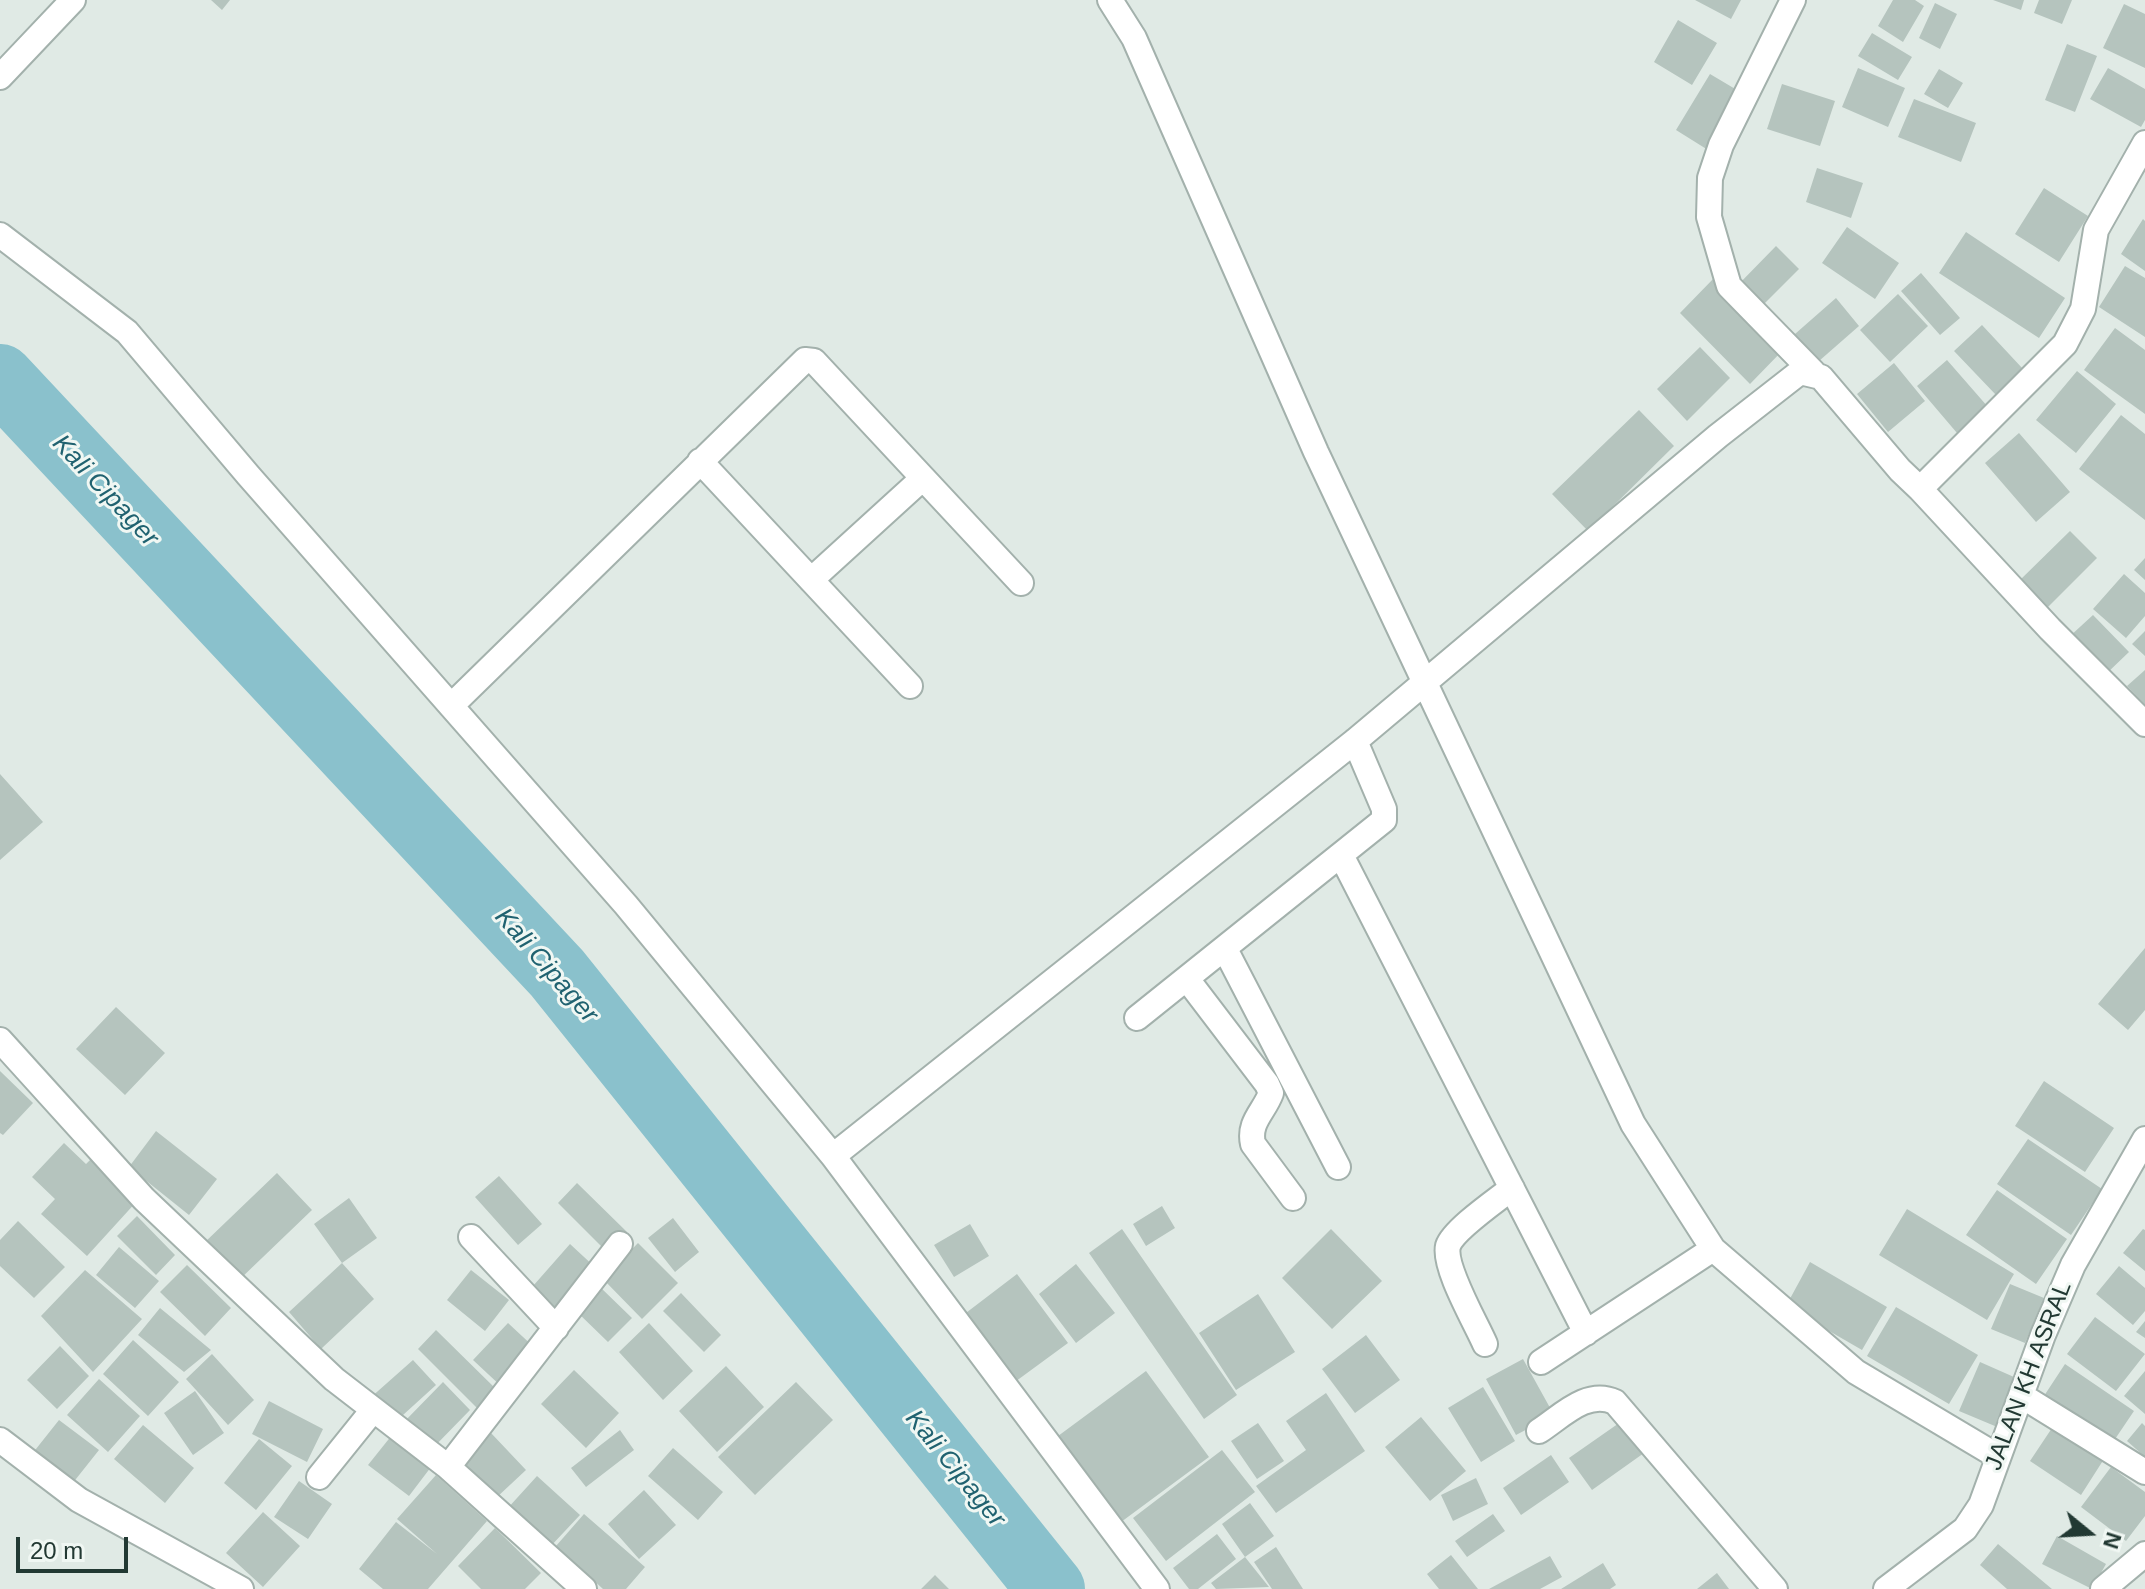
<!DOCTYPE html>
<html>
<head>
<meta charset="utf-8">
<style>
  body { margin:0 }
  #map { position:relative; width:2145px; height:1589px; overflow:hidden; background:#e0eae5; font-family:Arial,sans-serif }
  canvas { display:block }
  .north { position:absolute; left:2049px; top:1493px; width:80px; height:80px; -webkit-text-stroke:6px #f0f7f3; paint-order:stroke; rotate:108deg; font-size:22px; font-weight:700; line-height:32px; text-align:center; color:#223933 }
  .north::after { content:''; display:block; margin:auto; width:28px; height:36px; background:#223933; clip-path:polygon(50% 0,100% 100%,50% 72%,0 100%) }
  .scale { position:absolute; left:16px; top:1537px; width:112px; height:36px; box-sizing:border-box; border:4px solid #223933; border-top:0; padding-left:10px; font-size:24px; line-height:28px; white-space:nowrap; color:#223933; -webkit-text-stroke:6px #f0f7f3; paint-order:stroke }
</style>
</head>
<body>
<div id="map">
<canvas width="2145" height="1589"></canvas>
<div class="north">N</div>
<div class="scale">20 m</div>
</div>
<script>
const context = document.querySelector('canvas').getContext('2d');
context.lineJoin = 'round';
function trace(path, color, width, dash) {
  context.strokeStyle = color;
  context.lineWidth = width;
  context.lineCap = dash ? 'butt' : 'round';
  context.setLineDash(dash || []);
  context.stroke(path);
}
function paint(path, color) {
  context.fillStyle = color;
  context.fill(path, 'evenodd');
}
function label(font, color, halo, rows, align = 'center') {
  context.font = font + ' Arial,sans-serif';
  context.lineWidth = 6;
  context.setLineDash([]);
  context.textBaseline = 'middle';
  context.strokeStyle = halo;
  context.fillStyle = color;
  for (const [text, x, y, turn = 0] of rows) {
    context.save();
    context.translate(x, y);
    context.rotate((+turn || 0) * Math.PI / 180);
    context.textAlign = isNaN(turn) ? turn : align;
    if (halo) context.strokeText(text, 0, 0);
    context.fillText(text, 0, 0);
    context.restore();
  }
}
trace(new Path2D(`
  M0 378 557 973 1051 1589`), '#8ac1cc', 68);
paint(new Path2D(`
  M211 0H230L222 10Z
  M1695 0H1741L1731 19Z
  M1893 0H1915L1924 6 1903 42 1878 26Z
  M1993 0H2024L2021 10Z
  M2039 0H2072L2062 24 2034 13Z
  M1935 3 1957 14 1940 49 1919 38Z
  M2124 4 2145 14V68L2103 48Z
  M1678 20 1717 43 1692 85 1654 62Z
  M1872 33 1912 57 1898 80 1858 56Z
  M2067 44 2097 56 2075 112 2045 100Z
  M1858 68 1905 88 1888 127 1842 107Z
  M2108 68 2145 89V120L2141 127 2090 99Z
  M1939 69 1963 83 1948 108 1924 94Z
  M1710 74 1742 93 1708 150 1676 130Z
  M1782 84 1835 101 1820 146 1767 129Z
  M1914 99 1976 123 1961 162 1898 137Z
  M1817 168 1863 183 1851 218 1806 202Z
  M2044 188 2088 216 2059 262 2015 234Z
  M2143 219 2145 221V271L2121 254Z
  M1847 227 1899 263 1875 299 1822 263Z
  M1966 232 2065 298 2039 338 1939 273Z
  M1776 246 1799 269 1758 310 1735 288Z
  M2125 266 2145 278V337L2099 307Z
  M1921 273 1960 318 1940 335 1901 291Z
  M1714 278 1784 349 1750 384 1680 313Z
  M1898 294 1928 326 1890 362 1860 330Z
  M1836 298 1859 326 1811 368 1787 341Z
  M1982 325 2023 369 1996 395 1954 351Z
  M2115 328 2145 350V414L2084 370Z
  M1700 347 1730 378 1687 421 1657 389Z
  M1947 360 1988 407 1957 433 1917 386Z
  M1894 363 1925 401 1888 432 1857 394Z
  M2077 371 2116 404 2076 453 2036 420Z
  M1639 410 1674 446 1588 531 1552 494Z
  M2121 415 2145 434V520L2079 469Z
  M2019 433 2070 492 2036 522 1985 463Z
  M2070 531 2097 558 2046 609 2019 581Z
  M2145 558V580L2134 570Z
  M2124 574 2145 593V616L2126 638 2093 609Z
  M2093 615 2129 652 2105 675 2069 637Z
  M2145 631V656L2132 644Z
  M2145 670V705L2127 686Z
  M0 774 43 822 0 860Z
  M2145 948V1010L2128 1030 2098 1004Z
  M116 1007 165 1053 125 1095 76 1049Z
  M0 1071 33 1103 3 1135 0 1133Z
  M2044 1081 2114 1128 2085 1172 2015 1126Z
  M156 1131 217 1179 189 1215 129 1167Z
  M2028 1139 2102 1189 2071 1235 1997 1184Z
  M64 1143 86 1164 92 1158 138 1200 87 1256 41 1214 55 1199 32 1177Z
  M277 1173 312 1210 238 1281 203 1244Z
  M499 1176 542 1224 518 1245 475 1197Z
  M577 1183 627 1232 607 1252 558 1203Z
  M1997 1190 2067 1239 2036 1284 1966 1235Z
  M349 1198 377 1238 342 1263 314 1224Z
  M1162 1206 1175 1228 1146 1246 1133 1224Z
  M1907 1209 2014 1274 1987 1320 1879 1255Z
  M137 1216 175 1255 156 1275 117 1236Z
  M673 1218 699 1252 675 1272 648 1238Z
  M18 1221 65 1267 34 1298 0 1266V1240Z
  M970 1224 989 1256 954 1277 934 1245Z
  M1122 1229 1237 1395 1204 1419 1089 1253Z
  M1331 1229 1382 1281 1332 1329 1282 1278Z
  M2143 1229 2145 1230V1271L2123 1253Z
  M638 1243 678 1283 642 1319 603 1279Z
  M570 1244 597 1269 559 1311 533 1286Z
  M119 1247 159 1281 135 1308 96 1275Z
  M1810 1262 1887 1307 1862 1350 1786 1306Z
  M342 1263 374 1299 321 1349 289 1312Z
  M1076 1264 1115 1313 1076 1343 1039 1294Z
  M187 1265 231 1308 205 1336 160 1292Z
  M2119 1266 2145 1288V1311L2133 1325 2096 1294Z
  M85 1270 142 1319 93 1372 41 1316Z
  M471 1270 509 1300 485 1331 447 1300Z
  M1017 1274 1068 1343 1008 1387 958 1319Z
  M2010 1284 2044 1298 2025 1343 1991 1329Z
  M600 1287 632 1318 608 1342 576 1311Z
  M681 1293 721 1335 704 1352 663 1311Z
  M1258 1294 1295 1352 1236 1390 1199 1333Z
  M1896 1307 1978 1355 1949 1404 1867 1356Z
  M160 1308 211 1350 184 1372 138 1335Z
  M2095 1317 2145 1354 2116 1391 2067 1354Z
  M2145 1321V1338L2136 1332Z
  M508 1323 537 1350 503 1388 473 1360Z
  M649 1323 693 1371 663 1400 619 1352Z
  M436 1330 497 1390 479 1410 418 1349Z
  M1366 1335 1400 1380 1355 1413 1322 1369Z
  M133 1340 179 1382 148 1416 103 1374Z
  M60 1346 89 1376 57 1409 27 1380Z
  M212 1354 254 1400 228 1425 186 1379Z
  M1523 1359 1554 1415 1516 1435 1486 1379Z
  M413 1360 436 1385 392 1425 369 1399Z
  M1980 1362 2023 1381 2002 1429 1959 1411Z
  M2065 1364 2134 1411 2111 1445 2042 1399Z
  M726 1366 764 1407 717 1452 679 1411Z
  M574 1370 619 1413 586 1448 541 1404Z
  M1146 1371 1209 1457 1117 1525 1054 1439Z
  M2145 1371V1414L2124 1396Z
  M99 1379 140 1416 108 1452 67 1415Z
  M443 1382 470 1410 431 1450 403 1423Z
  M796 1382 833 1420 755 1495 718 1457Z
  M1483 1387 1515 1441 1481 1462 1448 1408Z
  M195 1391 224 1433 193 1455 164 1413Z
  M1326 1393 1365 1451 1276 1513 1256 1486 1306 1450 1286 1421Z
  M269 1401 323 1429 307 1462 252 1434Z
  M1421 1417 1466 1471 1430 1501 1385 1447Z
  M59 1420 99 1450 72 1484 32 1454Z
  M1622 1421 1644 1453 1592 1490 1569 1458Z
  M1258 1423 1284 1461 1257 1479 1231 1441Z
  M2142 1423 2145 1426V1457L2127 1441Z
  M143 1425 194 1468 165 1503 114 1459Z
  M2054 1425 2104 1459 2081 1495 2030 1461Z
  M620 1430 634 1450 586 1487 571 1468Z
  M491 1433 526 1470 496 1498 461 1461Z
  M392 1435 431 1467 409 1496 368 1465Z
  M259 1439 292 1466 256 1510 224 1483Z
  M673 1448 723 1492 698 1520 648 1476Z
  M1222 1450 1255 1492 1166 1561 1133 1518Z
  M1551 1455 1569 1482 1521 1515 1503 1488Z
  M2111 1467 2145 1492V1516L2126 1541 2081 1507Z
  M436 1475 487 1521 428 1589H383L359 1569 396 1522 437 1554 397 1519Z
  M537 1476 580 1515 549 1548 507 1509Z
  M1476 1478 1488 1504 1453 1521 1441 1495Z
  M299 1481 332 1504 308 1539 274 1517Z
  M644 1490 676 1525 639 1559 608 1524Z
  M1250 1503 1274 1536 1245 1557 1222 1524Z
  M263 1512 300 1546 263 1587 226 1553Z
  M584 1514 645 1567 626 1589H603L556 1546Z
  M1493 1514 1505 1531 1467 1557 1455 1541Z
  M495 1528 541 1573 525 1589H481L458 1566Z
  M1217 1534 1236 1559 1198 1589H1189L1173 1568Z
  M2057 1536 2106 1564 2092 1589 2042 1564Z
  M1998 1544 2052 1589H2007L1980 1565Z
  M1276 1547 1303 1589H1272L1254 1562Z
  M1451 1555 1478 1589H1439L1427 1574Z
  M1550 1556 1562 1577 1540 1589H1489Z
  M1245 1557 1269 1587 1216 1589 1211 1583Z
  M1603 1563 1616 1585 1610 1589H1561Z
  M1717 1573 1729 1589H1697Z
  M935 1575 949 1589H921Z`), '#b5c4be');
const minor = new Path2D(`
  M1110 0 1134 38 1316 452 1633 1124 1713 1249 1856 1372 1997 1456
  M1793 0 1721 145 1710 178 1709 217 1729 286 1813 372
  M0 77 73 0
  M0 235 127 332 248 475 626 905 833 1156 1157 1589
  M700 461 910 686
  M1920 489 2050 629 2145 724
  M811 580 923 478
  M451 706 805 360 814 361 1021 583
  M1342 857 1586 1333
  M1225 949 1338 1167
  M1187 979 1267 1084 1271 1093C1264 1112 1248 1122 1253 1144L1293 1198
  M1137 1018 1384 820V809L1355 741
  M0 1040 144 1199 334 1379 448 1467 584 1589
  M833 1156 1355 741 1718 436 1800 372 1821 377 1900 470 1920 489 2065 344 2083 309 2096 230 2145 143
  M471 1237 556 1328
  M1485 1344C1476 1323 1443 1267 1448 1246 1453 1230 1497 1200 1512 1188
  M1541 1362 1713 1249
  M2022 1396 2145 1472
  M1539 1431C1562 1416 1587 1389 1615 1402L1775 1589
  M0 1440 79 1500 241 1589
  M448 1467 620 1244
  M319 1477 373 1410
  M1886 1589 1965 1529 1981 1505 2043 1335 2073 1265 2145 1139
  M2103 1589 2145 1554`);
trace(minor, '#a3b1ac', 28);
trace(minor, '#fff', 24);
label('24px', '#223933', '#f0f7f3', [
  ["JALAN KH ASRAL",2029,1376,-69]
]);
label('italic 26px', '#206270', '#f0f7f3', [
  ["Kali Cipager",105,491,47],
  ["Kali Cipager",546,966,49],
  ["Kali Cipager",955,1469,51]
]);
</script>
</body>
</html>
